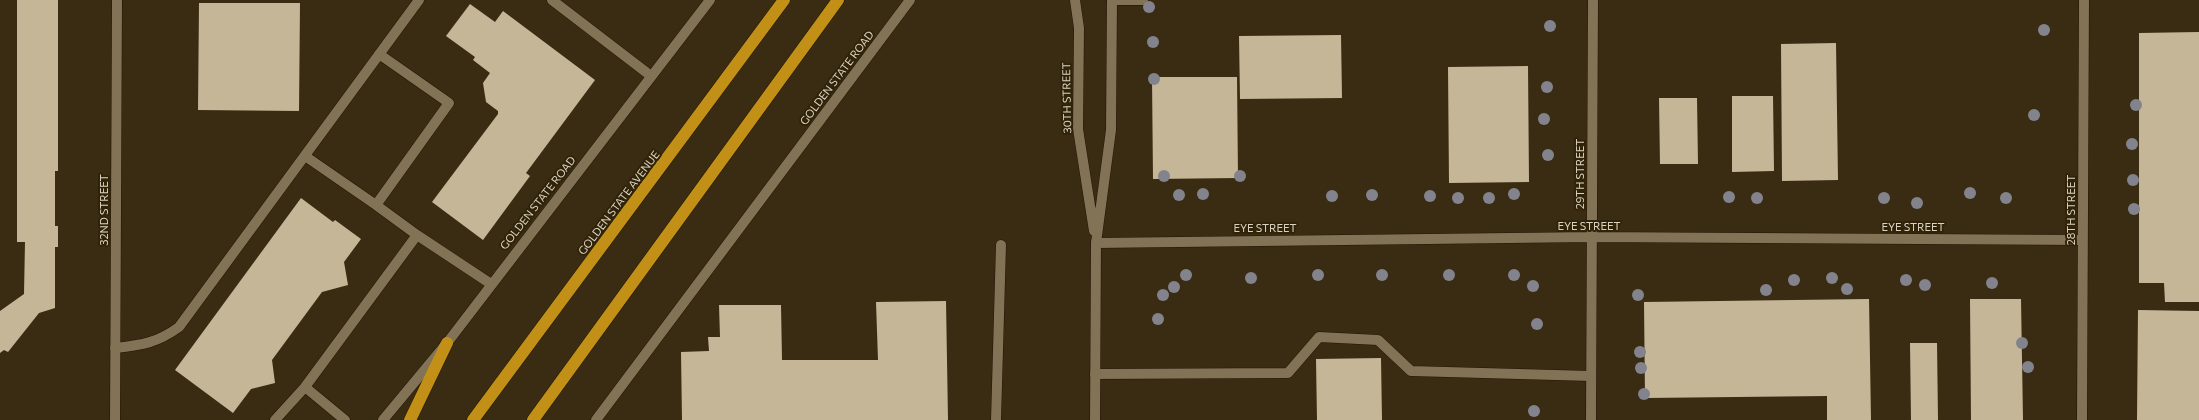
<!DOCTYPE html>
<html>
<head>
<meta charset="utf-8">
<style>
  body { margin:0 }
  canvas { display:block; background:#3a2c12 }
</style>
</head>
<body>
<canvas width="2199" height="420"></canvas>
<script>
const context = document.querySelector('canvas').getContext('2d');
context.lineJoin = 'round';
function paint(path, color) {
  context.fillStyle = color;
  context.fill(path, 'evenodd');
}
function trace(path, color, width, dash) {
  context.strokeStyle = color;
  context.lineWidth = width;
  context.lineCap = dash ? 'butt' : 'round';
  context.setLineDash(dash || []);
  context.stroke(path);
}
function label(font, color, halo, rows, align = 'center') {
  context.font = font + ' Commissioner,sans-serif';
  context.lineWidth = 4;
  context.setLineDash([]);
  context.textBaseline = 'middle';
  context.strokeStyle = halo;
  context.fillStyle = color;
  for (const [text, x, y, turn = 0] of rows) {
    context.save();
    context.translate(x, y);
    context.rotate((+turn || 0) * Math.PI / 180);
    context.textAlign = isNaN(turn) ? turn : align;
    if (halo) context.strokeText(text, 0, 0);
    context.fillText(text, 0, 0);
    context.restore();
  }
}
paint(new Path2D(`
  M17 0H58V171H55V226H58V247H55V308L39 313 8 352 4 350 0 353V311L24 294 25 242H17Z
  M199 3H300L299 111 198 110Z
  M470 4 495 22 503 11 595 80 526 173 530 176 483 240 432 202 498 114V111L486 102 483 83 490 73 473 60 475 57 446 36Z
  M2199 32V302H2165L2164 283H2139V33Z
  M1341 35 1342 98 1240 99 1239 36Z
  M1836 43 1838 180 1782 181 1781 44Z
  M1528 66 1529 182 1449 183 1448 67Z
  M1152 77H1237L1238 178 1153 179Z
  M1732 96H1773L1774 171 1732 172Z
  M1659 98H1697L1698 164H1660Z
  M301 198 333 222 335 220 361 239 344 262 348 285 322 292 272 360 275 383 251 389 233 413 175 370Z
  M1869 299 1871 420H1827V396L1645 398 1644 302Z
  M1970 299H2021L2023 420H1971Z
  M946 301 948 420H682L681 352 709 351 708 337H720L719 305H781L782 360H878L876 302Z
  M2138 310 2199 311V420H2137Z
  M1910 343H1937L1938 420H1911Z
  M1381 358 1382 420H1317L1316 359Z`), '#c6b698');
const lane = new Path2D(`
  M552 0 651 76
  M1112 0H1143
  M305 156 376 205
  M417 235 491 284
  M115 348C142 345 157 343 179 327L419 0
  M1095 374 1288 373 1319 337 1378 340 1411 371 1591 376
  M305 387 345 420
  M275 420 305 387 417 235 376 205 449 103 379 54
  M996 420 1001 245`);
const street = new Path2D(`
  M1096 243 1592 237 2082 240
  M115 420 117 0
  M1591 420 1593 0
  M2082 420 2084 0`);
const secondary = new Path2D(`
  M1075 0 1079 28 1078 129 1094 231
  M383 420 447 343 710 0
  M596 420 910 0
  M1095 420 1096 243 1111 130 1112 0`);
const highway = new Path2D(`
  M410 420 447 343
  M473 420 784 0
  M533 420 838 0`);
trace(lane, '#211400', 11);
trace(street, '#211400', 11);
trace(secondary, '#211400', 11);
trace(highway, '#211400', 13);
trace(lane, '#827256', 10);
trace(street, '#827256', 10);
trace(secondary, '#827256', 10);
trace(highway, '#c29017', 12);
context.fillStyle = '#82838d';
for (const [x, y] of [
  [1149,7],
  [1550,26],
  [2044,30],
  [1153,42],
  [1154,79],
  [1547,87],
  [2136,105],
  [2034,115],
  [1544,119],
  [2132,144],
  [1548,155],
  [1164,176],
  [1240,176],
  [2133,180],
  [1970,193],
  [1203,194],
  [1514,194],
  [1179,195],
  [1372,195],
  [1332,196],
  [1430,196],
  [1729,197],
  [1458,198],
  [1489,198],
  [1757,198],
  [1884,198],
  [2006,198],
  [1917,203],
  [2134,209],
  [1186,275],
  [1318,275],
  [1382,275],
  [1449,275],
  [1514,275],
  [1251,278],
  [1832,278],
  [1794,280],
  [1906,280],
  [1992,283],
  [1925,285],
  [1533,286],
  [1174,287],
  [1847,289],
  [1766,290],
  [1163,295],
  [1638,295],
  [1158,319],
  [1537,324],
  [2022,343],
  [1640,352],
  [2028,367],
  [1641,368],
  [1644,394],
  [1534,411]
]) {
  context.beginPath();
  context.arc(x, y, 6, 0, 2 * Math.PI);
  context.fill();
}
label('11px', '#dad2c3', '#302308', [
  ["GOLDEN STATE ROAD",837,78,-53],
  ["30TH STREET",1067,98,-91],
  ["29TH STREET",1580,174,-90],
  ["GOLDEN STATE ROAD",538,203,-52],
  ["GOLDEN STATE AVENUE",619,203,-53],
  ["32ND STREET",104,210,-90],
  ["28TH STREET",2071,210,-90],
  ["EYE STREET",1589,226],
  ["EYE STREET",1913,227],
  ["EYE STREET",1265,228]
]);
</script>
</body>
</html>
